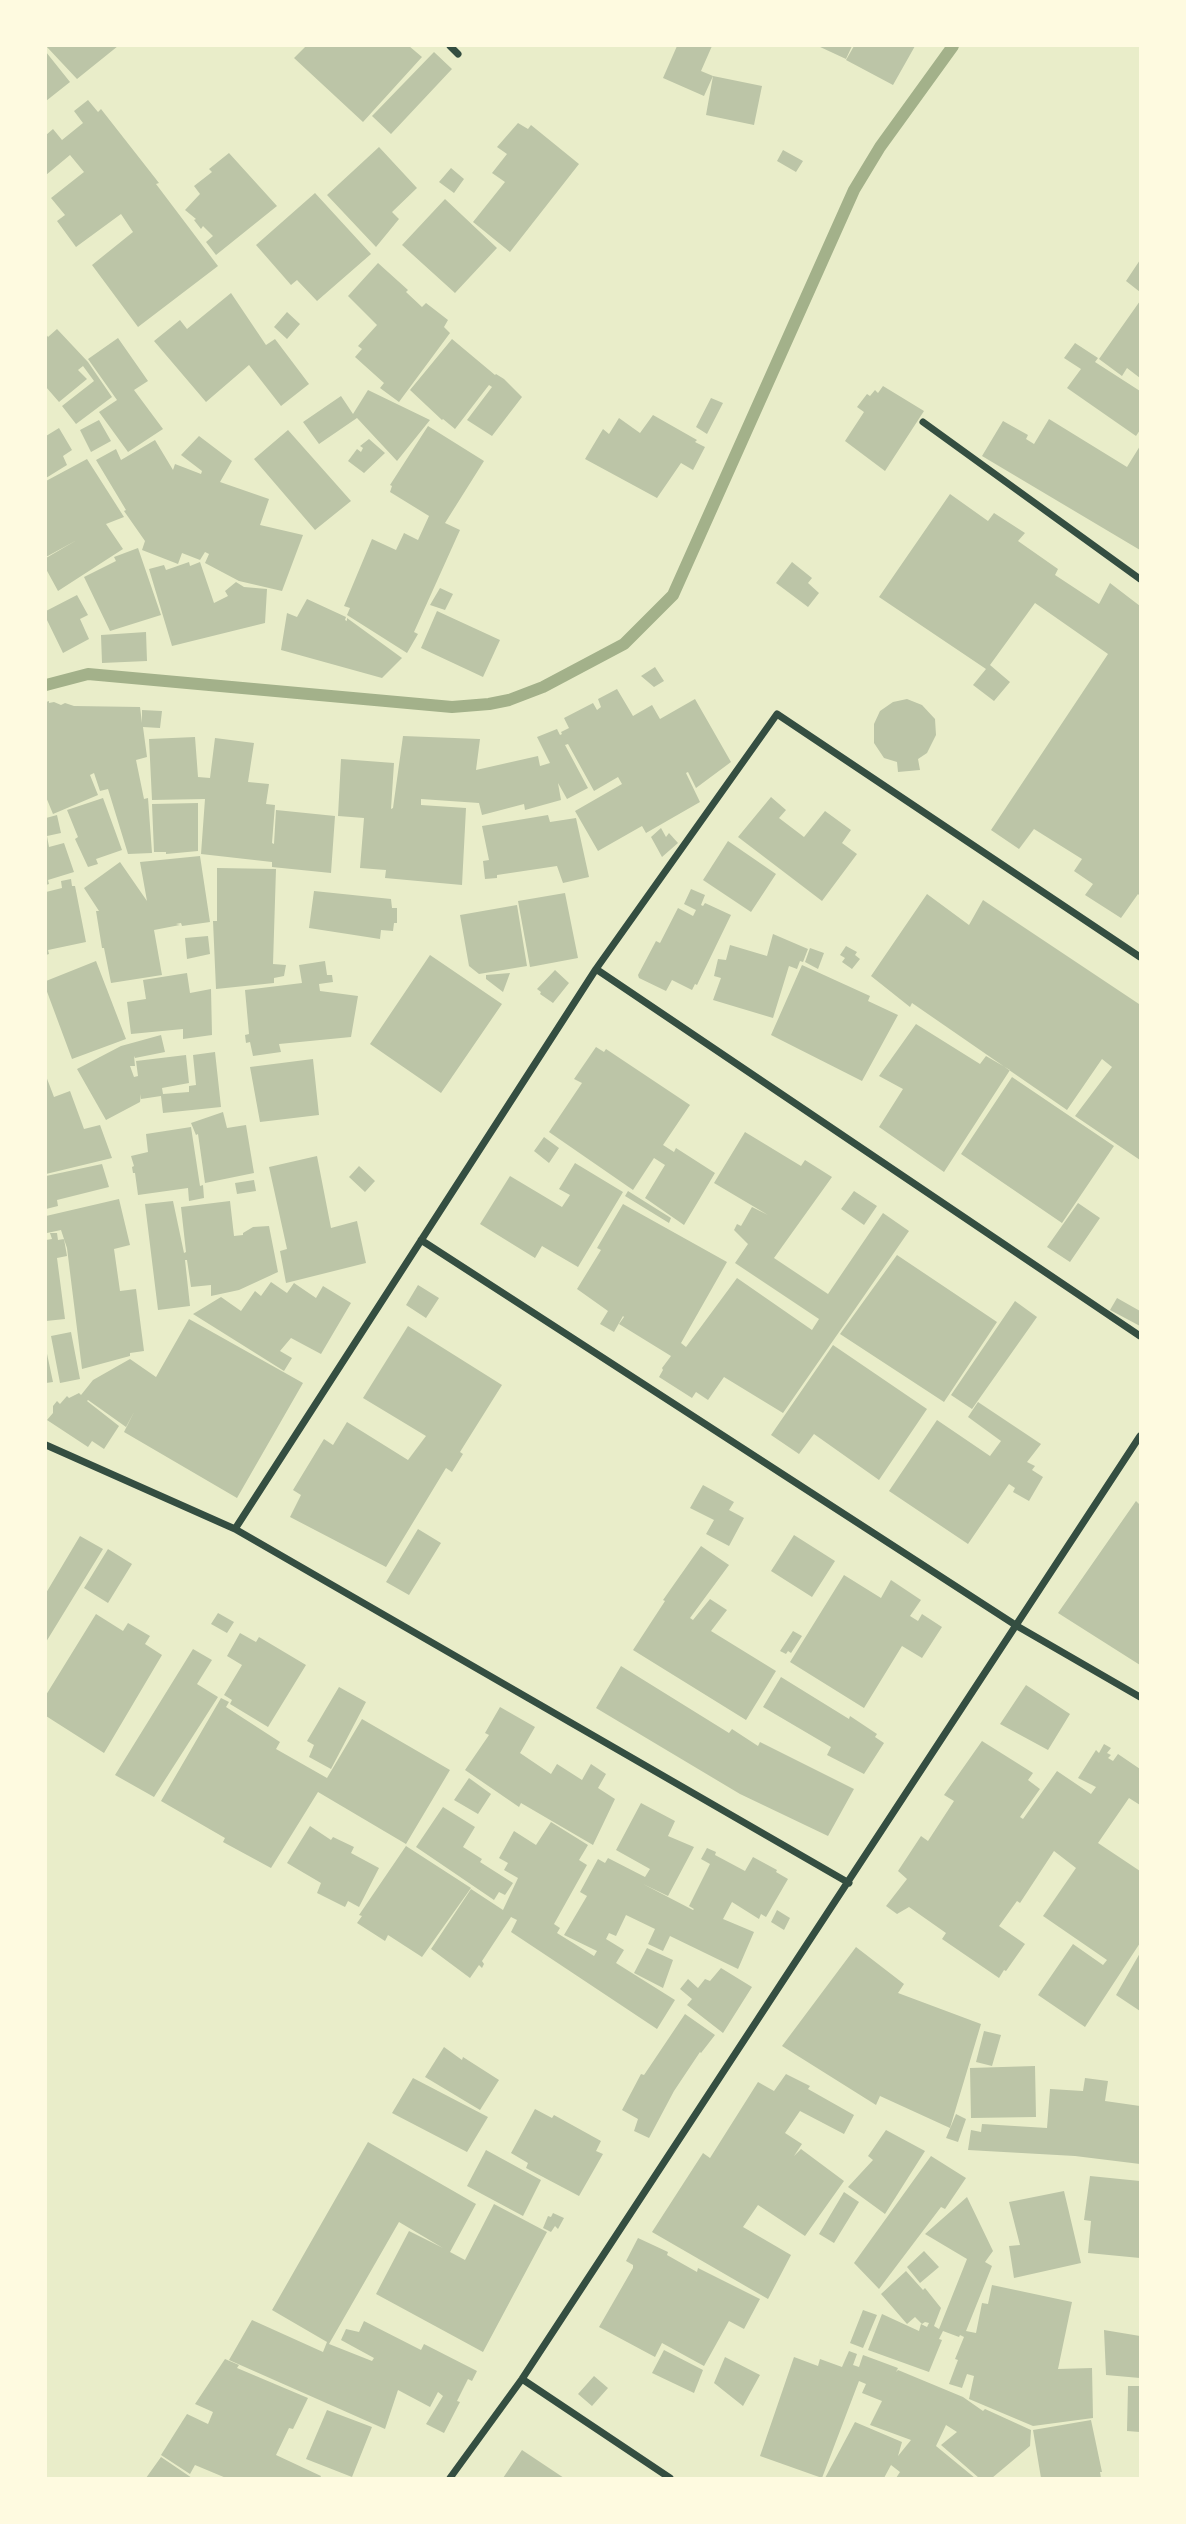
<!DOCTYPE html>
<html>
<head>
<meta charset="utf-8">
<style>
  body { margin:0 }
  #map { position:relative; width:1186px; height:2524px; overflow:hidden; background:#e9edc9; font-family:"Source Sans 3",sans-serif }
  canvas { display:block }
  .frame { position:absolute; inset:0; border:47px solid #fefae0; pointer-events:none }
</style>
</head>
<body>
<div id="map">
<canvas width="1186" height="2524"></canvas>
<div class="frame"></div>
</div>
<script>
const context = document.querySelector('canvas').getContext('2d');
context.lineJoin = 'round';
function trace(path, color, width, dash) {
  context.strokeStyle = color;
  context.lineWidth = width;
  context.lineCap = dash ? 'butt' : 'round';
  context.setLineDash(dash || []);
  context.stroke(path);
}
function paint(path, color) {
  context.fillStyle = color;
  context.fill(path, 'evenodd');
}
trace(new Path2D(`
  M46 685 88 674 452 707 489 704 509 700 543 687 624 644 673 595 854 190 880 147 953 46`), '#a3b18a', 12);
paint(new Path2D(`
  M46 46H118L77 79Z
  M306 46H409L422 57 363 122 294 58Z
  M677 46H712L701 71 713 76 762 86 754 125 706 115 713 76 704 96 663 78Z
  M818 46H852L846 59Z
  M854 46H915L893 85 846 60Z
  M46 52 70 82 46 101Z
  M434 52 452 69 391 134 372 116Z
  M88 100 98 112 101 109 159 183 156 184 218 266 138 327 92 265 133 232 121 214 76 247 57 221 65 215 51 198 84 172 70 155 46 175V135L53 129 62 140 83 123 74 111Z
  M518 123 528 129 531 125 579 164 510 252 473 222 505 182 492 173 507 154 497 147Z
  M379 147 417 188 392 212 399 219 376 247 327 195Z
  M783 150 803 161 796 172 777 161Z
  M229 153 277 206 216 255 206 242 213 236 203 226 201 229 194 220 196 219 185 210 200 194 194 186 212 172 209 169Z
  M451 168 464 179 454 193 439 182Z
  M315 193 371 254 317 301 297 280 291 285 256 245Z
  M445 199 497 248 455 293 402 245Z
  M1140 260V292L1126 281Z
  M378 263 408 290 406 292 422 307 426 303 448 320 444 327 450 333 399 402 380 388 384 383 355 357 362 349 358 346 377 325 348 296Z
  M231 293 266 345 275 339 309 384 281 406 249 365 206 402 154 341 180 320 187 329Z
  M1140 301V378L1127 368 1122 376 1099 359Z
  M287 312 300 324 287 339 274 327Z
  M57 329 88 362 112 397 76 424 62 406 94 381 83 366 78 370 87 379 59 402 46 387V334L48 337Z
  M118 338 148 381 134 390 163 429 128 452 99 412 117 400 88 359Z
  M452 339 495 375 496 374 504 379 522 397 492 436 467 420 492 387 489 385 455 429 443 419 442 420 410 390Z
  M1075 343 1098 358 1095 362 1140 391V430L1136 436 1067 388 1081 369 1064 358Z
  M883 386 924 411 885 471 845 441 864 412 857 407 867 394 870 396 875 390 878 393Z
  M368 390 430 420 397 461 357 418 319 444 303 422 341 396 353 414Z
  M711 398 723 403 707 434 696 427Z
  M653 415 697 440 695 442 705 447 693 470 681 463 657 498 585 459 603 429 609 434 619 418 640 433Z
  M1049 419 1127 467 1140 446V550L982 456 1003 421 1028 435 1026 439 1034 444Z
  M99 420 111 441 91 452 80 430Z
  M428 426 484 461 445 523 460 530 414 632 418 634 407 653 347 615 350 608 344 606 372 539 396 550 404 533 418 540 429 516 390 492 392 486 390 485Z
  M59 428 72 450 63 456 67 465 46 478V436Z
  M288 430 351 501 315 530 254 459Z
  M199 436 232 461 220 482 269 499 260 525 303 535 282 591 239 581 205 563 209 554 205 552 200 560 182 553 178 564 142 550 145 541 124 511 126 510 96 460 116 449 121 460 155 440 173 470 175 464 201 474 202 471 181 455Z
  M369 439 385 453 364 473 348 461 357 449 361 452 363 448 360 446Z
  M87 459 124 517 106 524 123 549 58 591 46 569V558L77 540 46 557V481Z
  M950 494 988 521 994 513 1025 533 1018 541 1058 569 1055 575 1099 604 1110 583 1140 606V896L1138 894 1121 918 1085 895 1093 884 1074 871 1082 859 1034 829 1019 849 991 830 1108 654 1035 603 990 665 1010 682 994 701 973 685 986 669 879 597Z
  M138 548 161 615 110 631 84 577 116 561 114 557Z
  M189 562 190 566 200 562 214 603 228 596 225 591 236 582 244 587 267 589 265 623 172 646 149 569 164 565 166 570Z
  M792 562 812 578 808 583 819 593 808 607 776 583Z
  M440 588 453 594 445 610 430 605Z
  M77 595 88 615 80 619 89 639 63 653 46 618V611Z
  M307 599 346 617 345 620 347 621V618L402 658 382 678 281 650 287 613 297 617Z
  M437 611 500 640 483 677 421 648Z
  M146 632 147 661 102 663 101 635Z
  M655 667 664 681 654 687 641 676Z
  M617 689 633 716 652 705 660 719 695 699 731 762 696 788 688 772 686 773 700 802 646 833 642 826 598 851 575 811 622 784 618 777 594 791 568 744 565 745 588 788 567 799 558 783 561 800 525 810 524 804 482 815 479 803 421 799V805L466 808 462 885 385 878 386 870 360 868 364 818 338 816 341 759 394 763 391 809 393 808 403 736 480 739 476 770 538 756 540 766 550 763 537 737 557 729 560 735 562 734 561 732 569 728 564 718 593 703 597 710 601 707 598 699Z
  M907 699 922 705 935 719 936 735 927 753 918 759 920 770 898 772 897 762 884 758 874 743V724L880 711 893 702Z
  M49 701V703L54 702 61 705 65 703 74 706 140 707 142 723V710L162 711 160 728 143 727 147 757 136 760 144 799 148 798 152 853 128 854 108 789 100 791 94 773 90 775 98 795 53 814 46 797V702Z
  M195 737 198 777 210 778 215 738 254 743 248 782 269 784 266 804 275 805 272 843 274 844 276 810 335 816 331 873 272 867V862L201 854 205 799 152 800 149 739Z
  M771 797 786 810 779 818 804 837 825 811 851 830 842 843 857 854 822 901 738 837Z
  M103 798 122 850 96 859 98 864 88 867 75 839 78 837 67 810Z
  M198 803V851L166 854V852H154L152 804Z
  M57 815 61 833 47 836 49 847 64 843 74 872 48 880 49 884 46 885V818Z
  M548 815 550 822 576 818 589 877 563 883 557 866 497 875V878L485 879 483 861 489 860 482 826Z
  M661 828 666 837 669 833 678 843 662 857 651 837Z
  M728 841 776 874 751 912 703 880Z
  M200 856 210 922 182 926 181 923 176 924 180 925 154 930 162 975 111 983 104 948H102L96 911H99L84 888 120 862 147 901 140 862Z
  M217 868 276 869 273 964 286 965 284 976 274 978V983L216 989 213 921H217Z
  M71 879 72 886H75L86 942 48 950 49 954 46 955V892L62 888 61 881Z
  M691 889 705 895 701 905 703 906 705 903 731 915 697 985 695 984 692 990 672 980 666 991 639 978 638 975 656 941 660 943 678 908 693 916 696 910 684 904Z
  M314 891 391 899 392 908H397V923H394L393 931 381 930 380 939 309 928Z
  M565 893 578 958 530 967 518 901Z
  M927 894 969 925 983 900 1139 1004 1140 1160 1075 1116 1112 1067 1102 1059 1067 1110 912 1003 910 1007 871 976Z
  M517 905 527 966 479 974 469 966 460 915Z
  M773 934 808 949 803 962 800 961 797 969 789 966 773 1018 713 1000 721 978 714 976 718 959 726 960 730 945 767 956Z
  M208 936 210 954 187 959 185 938Z
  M846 946 857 952 855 955 860 959 852 969 842 962 845 958 840 955Z
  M810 948 824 953 818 969 805 962Z
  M430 955 502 1004 441 1093 370 1044Z
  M96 961 126 1039 72 1059 46 989V981Z
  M325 961 327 975H332L333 982 319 984 320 991 358 996 351 1037 279 1044 281 1052 253 1056 250 1042 246 1043 245 1035 249 1034 245 990 302 983 299 965Z
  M802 965 870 996 868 1001 898 1015 862 1081 771 1035Z
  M555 970 569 983 553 1003 540 994 541 992 537 989Z
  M187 973 190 993 211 989 212 1035 183 1039V1029L131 1034 127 1002 146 999 143 980Z
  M510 973 503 992 486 979V975Z
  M916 1024 980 1064 986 1056 1010 1070 944 1172 879 1127 903 1089 879 1076Z
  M161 1035 165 1052 135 1058 134 1056 135 1066H130L134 1077 138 1076 136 1061 186 1055 189 1083 162 1088 163 1094 189 1092V1086L196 1085 193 1055 215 1052 221 1107 163 1113 161 1096 141 1099V1094L140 1102 106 1120 77 1069 121 1046Z
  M596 1047 604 1052 606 1049 690 1105 663 1145 674 1152 676 1148 715 1173 684 1225 645 1198 665 1165 654 1158 633 1190 549 1132 582 1083 574 1079Z
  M313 1059 319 1115 260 1122 250 1067Z
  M46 1076 54 1097 70 1091 84 1129 100 1125 112 1158 46 1174Z
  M1012 1077 1114 1146 1062 1223 961 1154Z
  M223 1112 227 1128 246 1125 254 1173 205 1183 198 1134 196 1135 191 1123Z
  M191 1127 200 1186 203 1185 204 1198 189 1201 188 1188 138 1195 135 1173H133L132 1167 134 1166 131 1156 148 1152 146 1134Z
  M745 1132 801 1166 805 1160 832 1177 774 1258 828 1294 883 1213 909 1231 783 1413 724 1377 708 1400 696 1392 692 1398 659 1377 663 1370 662 1368 671 1356 619 1324 624 1317 623 1316 614 1332 600 1324 608 1311 577 1289 601 1250 597 1248 623 1204 727 1262 681 1343 686 1347 737 1278 812 1330 819 1319 735 1263 748 1244 734 1230 737 1224 741 1226 752 1207 768 1215 714 1183Z
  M544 1137 559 1148 549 1163 534 1151Z
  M317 1156 331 1228 357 1221 366 1263 286 1283 280 1251 287 1249 269 1167Z
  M575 1163 623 1192 578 1267 542 1246 535 1258 480 1224 510 1176 562 1207 570 1195 559 1189Z
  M102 1164 109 1187 57 1200 58 1206 46 1209V1176Z
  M359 1166 375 1181 365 1192 349 1177Z
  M254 1180 256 1191 237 1194 235 1183Z
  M628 1191 671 1218 669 1223 625 1196Z
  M854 1191 877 1206 864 1225 841 1209Z
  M119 1199 130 1245 114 1249 120 1291 136 1289 144 1351 130 1353V1356L82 1369 67 1248 61 1230 47 1233 46 1216Z
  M173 1201 184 1253 186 1252 181 1207 230 1201 234 1236 243 1235V1233L253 1227 269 1226 278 1272 239 1290 211 1296V1285L191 1287 187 1260H185L190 1306 158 1310 145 1204Z
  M1078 1203 1100 1218 1070 1262 1047 1247Z
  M50 1233H57L58 1240 64 1239 67 1256 57 1258 65 1319 46 1321V1240L52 1239Z
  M897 1255 997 1322 944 1402 840 1334Z
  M271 1282 287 1293 294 1283 316 1298 323 1286 351 1303 321 1354 291 1338 280 1351 292 1358 284 1371 193 1314 221 1297 241 1311 255 1291 261 1296Z
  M418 1285 439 1298 426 1318 406 1305Z
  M1117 1298 1140 1311V1326L1110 1310Z
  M1015 1301 1037 1317 972 1409 951 1395Z
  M189 1319 303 1383 237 1498 124 1432 134 1412 126 1427 88 1400 87 1401 119 1426 104 1449 92 1441 88 1447 47 1420 53 1413V1406L57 1401 60 1404 67 1396 69 1398 79 1393 81 1395 93 1380 130 1359 156 1377Z
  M408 1326 502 1385 460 1452 463 1454 452 1472 446 1468 386 1567 290 1517 301 1495 293 1490 324 1439 333 1445 347 1422 408 1460 426 1436 363 1398Z
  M71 1332 80 1379 60 1383 51 1336Z
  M833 1345 927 1409 879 1480 814 1434 799 1454 771 1435Z
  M46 1349 53 1382 46 1383Z
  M978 1402 1041 1444 1027 1462 1035 1466 1032 1470 1043 1477 1029 1501 1013 1492 1015 1488 1009 1484 968 1544 889 1491 937 1420 990 1456 1001 1441 968 1417Z
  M703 1485 734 1502 729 1510 744 1518 729 1546 706 1534 714 1520 690 1508Z
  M1136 1501 1140 1505V1665L1058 1613Z
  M418 1529 441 1543 409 1595 386 1582Z
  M794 1535 835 1561 812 1597 771 1571Z
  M80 1536 103 1549 46 1642V1593Z
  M701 1546 729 1565 690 1618 693 1620 710 1599 727 1610 711 1631 776 1671 746 1720 633 1650 665 1601 663 1600Z
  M108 1549 132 1564 108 1603 84 1588Z
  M844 1575 881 1598 891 1580 921 1600 910 1616 918 1621 922 1614 942 1627 922 1658 902 1646 864 1708 790 1662Z
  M218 1613 234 1622 227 1633 211 1624Z
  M96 1614 123 1631 128 1623 150 1636 145 1644 162 1655 104 1753 46 1716V1695Z
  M793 1631 802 1636 791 1653 788 1651 786 1654 780 1651Z
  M240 1633 256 1642 259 1637 306 1665 268 1727 230 1704 232 1700 224 1695 242 1665 227 1656Z
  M193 1649 212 1660 197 1684 218 1697 154 1797 115 1775Z
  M621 1666 729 1733 732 1729 758 1746 760 1742 854 1789 828 1836 740 1794 596 1708Z
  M781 1677 849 1719 850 1716 877 1734 875 1737 884 1743 864 1774 827 1755 831 1747 763 1707Z
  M1026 1685 1070 1714 1048 1750 1000 1724Z
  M339 1687 366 1702 331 1769 309 1757 314 1745 307 1741Z
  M221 1698 229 1702 226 1707 280 1742 276 1749 327 1778 362 1719 450 1770 406 1844 318 1792 271 1868 223 1842 225 1838 161 1801Z
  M500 1707 535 1727 520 1753 551 1774 557 1764 582 1780 591 1764 606 1774 598 1788 615 1799 593 1845 521 1803 519 1807 465 1770 489 1735 485 1733Z
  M982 1741 1033 1773 1028 1780 1040 1789 1020 1817 1023 1819 1057 1771 1091 1794 1096 1787 1078 1778 1096 1750 1099 1753 1104 1744 1111 1748 1107 1753 1111 1755 1108 1758 1113 1761 1118 1754 1140 1769V1805L1129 1798 1098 1843 1140 1871V1943L1085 2027 1038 1995 1073 1944 1103 1965 1107 1960 1043 1916 1076 1868 1054 1851 1020 1903 1017 1901 999 1926 1025 1944 1006 1971 1004 1970 999 1978 942 1939 946 1933 909 1907 897 1914 886 1906 907 1879 898 1871 921 1836 928 1841 954 1801 944 1795Z
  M469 1778 491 1794 478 1814 454 1800Z
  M641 1803 675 1821 668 1836 694 1847 668 1896 643 1884 693 1910 694 1909 689 1906 710 1864 701 1859 707 1848 716 1852 715 1855 745 1871 753 1857 777 1870 776 1872 788 1879 766 1917 761 1914 759 1919 732 1902 723 1919 754 1932 738 1969 670 1936 663 1951 648 1944 655 1929 626 1915 616 1936 609 1933 606 1939 624 1950 616 1963 675 2000 657 2029 511 1932 517 1920 511 1917 482 1961 484 1964 482 1968 479 1965 470 1978 431 1949 471 1889 503 1910 518 1878 504 1870 508 1863 499 1858 514 1831 536 1845 551 1822 588 1845 579 1860 587 1865 554 1924 560 1928 557 1933 594 1956 597 1951 564 1935 587 1896 580 1892 598 1859 605 1863 608 1858 645 1877 650 1869 616 1850Z
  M443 1807 475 1827 463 1847 482 1859 480 1862 513 1883 505 1895 499 1892 494 1900 416 1847Z
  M310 1826 331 1840 333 1837 354 1847 351 1853 379 1868 359 1907 348 1901 345 1907 317 1893 321 1883 287 1863Z
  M406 1846 471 1888 422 1957 388 1935 385 1941 357 1923 362 1916 359 1915Z
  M777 1910 790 1918 784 1930 771 1922Z
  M856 1947 904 1984 898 1993 981 2024 950 2128 880 2096 876 2105 782 2046Z
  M647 1948 673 1960 663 1988 634 1973Z
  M1140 1953V2011L1116 1995Z
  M721 1968 752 1987 723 2033 687 2005 692 1999 680 1989 688 1979 698 1988 705 1979 710 1981Z
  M685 2014 715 2035 701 2053 700 2052 674 2091 649 2138 634 2131 638 2119 622 2110 641 2074 644 2075Z
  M984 2031 1001 2035 992 2066 976 2062Z
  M444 2047 462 2060 463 2057 499 2080 480 2110 425 2077Z
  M1035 2066 1036 2117 971 2118 970 2068Z
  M786 2074 810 2086 808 2089 854 2115 844 2134 800 2111 785 2133 802 2144 794 2156 801 2149 844 2181 805 2236 758 2205 743 2227 791 2255 768 2299 652 2232 703 2153 710 2158 758 2082 774 2091Z
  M413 2078 488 2117 467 2152 392 2113Z
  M1085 2078 1108 2081 1105 2101 1140 2106V2164L1075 2156 968 2150 971 2130 981 2132 982 2124 1047 2128 1050 2089 1083 2091Z
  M535 2109 552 2118 554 2115 601 2141 596 2151 603 2154 579 2196 526 2168 528 2163 511 2153Z
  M956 2114 966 2119 958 2142 946 2138Z
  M886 2130 925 2151 885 2214 848 2187 873 2160 868 2156Z
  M368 2142 476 2204 450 2252 465 2260 494 2204 547 2232 483 2352 376 2294 409 2231 443 2248 399 2222 329 2344 372 2361 374 2358 341 2340 346 2329 359 2332 364 2321 421 2350 424 2344 477 2371 472 2381 468 2379 457 2401 460 2402 444 2433 426 2424 443 2396 438 2392 430 2407 398 2390 385 2429 229 2360 252 2320 323 2352 327 2342 272 2310Z
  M486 2150 541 2180 523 2216 467 2186Z
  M931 2156 966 2178 945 2209 941 2207 879 2289 854 2263Z
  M1090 2176 1140 2181V2258L1088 2253 1091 2221 1084 2220Z
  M1064 2191 1081 2263 1014 2278 1009 2246 1020 2245 1009 2202Z
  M844 2192 859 2202 834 2243 819 2234Z
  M967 2197 993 2251 985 2262 992 2266 966 2331 976 2333 982 2303 988 2304 992 2285 1072 2302 1058 2369 1092 2368 1093 2418 1033 2426 969 2399 974 2376 967 2374 962 2388 949 2384 958 2360 955 2359 964 2337 960 2335 959 2337 943 2331 939 2339 942 2340 929 2372 868 2350 882 2314 919 2331 921 2324 927 2327 929 2323 925 2322 922 2324 915 2317 907 2324 881 2294 906 2271 923 2290 925 2288 941 2308 934 2326 939 2329 967 2259 925 2234Z
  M553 2213 564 2218 558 2229 555 2226 551 2232 543 2228 548 2216 551 2217Z
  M638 2238 668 2252 667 2255 697 2272 698 2268 760 2299 744 2329 729 2321 704 2366 662 2343 655 2357 599 2327 633 2268V2265L626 2261Z
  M924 2251 939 2267 920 2283 907 2267Z
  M863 2310 877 2315 863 2348 850 2343Z
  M1104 2330 1140 2336V2378L1106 2375Z
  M664 2350 703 2370 694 2393 652 2373Z
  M849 2351 857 2354 853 2365 859 2367 863 2355 898 2368 896 2372 898 2370 963 2397 983 2411 985 2409 1031 2430 1030 2446 992 2478H979L941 2445 957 2432 946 2425 936 2446 975 2478H896L900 2472 891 2465 884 2478H825L855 2422 902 2442 898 2456 911 2440 870 2425 882 2401 862 2393 866 2384 859 2381 822 2478 760 2456 794 2357 818 2366 820 2359 842 2367Z
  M725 2357 760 2375 743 2406 714 2383Z
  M225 2359 239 2365 237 2368 308 2398 293 2429 289 2428 276 2455 321 2476 320 2478H226L195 2465 190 2474 161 2455 187 2414 208 2424 213 2412 195 2404Z
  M594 2376 608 2388 592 2406 578 2394Z
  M1128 2386H1140V2432L1127 2431Z
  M327 2410 372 2427 352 2477 306 2459Z
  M1091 2420 1102 2472H1100L1101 2478H1041L1033 2430Z
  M522 2450 564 2478H503Z
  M161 2457 192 2478H146Z`), '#bcc5a7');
trace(new Path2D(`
  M450 46 458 54
  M923 422 1140 579
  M596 969 1140 1336
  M421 1240 1017 1626 1140 1697
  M46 1445 235 1529 849 1883
  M235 1529 596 969 777 714 1140 957
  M522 2379 670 2478
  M450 2478 522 2379 1140 1436`), '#344e41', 7);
</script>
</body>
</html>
